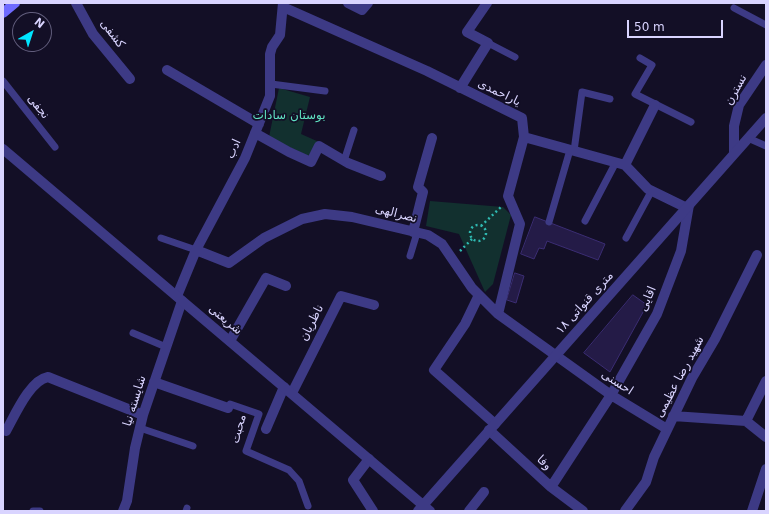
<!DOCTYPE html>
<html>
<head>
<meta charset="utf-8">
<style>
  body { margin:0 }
  #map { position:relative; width:769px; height:514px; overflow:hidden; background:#130f26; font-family:"DejaVu Sans",sans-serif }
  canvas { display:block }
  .frame { position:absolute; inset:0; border:4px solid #d9d4ff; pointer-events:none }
  .north { position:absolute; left:12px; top:12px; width:40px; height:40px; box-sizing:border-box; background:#130f26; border:1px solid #625e7d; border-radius:50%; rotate:39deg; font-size:11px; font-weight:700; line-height:16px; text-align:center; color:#d9d4ff }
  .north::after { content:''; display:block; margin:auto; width:14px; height:18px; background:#00e5ff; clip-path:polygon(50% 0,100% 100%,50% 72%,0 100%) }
  .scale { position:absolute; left:627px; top:20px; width:96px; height:18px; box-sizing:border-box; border:2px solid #d9d4ff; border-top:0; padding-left:5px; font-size:12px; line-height:14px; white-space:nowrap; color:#d9d4ff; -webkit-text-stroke:3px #130f26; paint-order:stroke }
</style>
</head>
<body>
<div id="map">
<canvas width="769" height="514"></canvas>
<div class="frame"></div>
<div class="north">N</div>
<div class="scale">50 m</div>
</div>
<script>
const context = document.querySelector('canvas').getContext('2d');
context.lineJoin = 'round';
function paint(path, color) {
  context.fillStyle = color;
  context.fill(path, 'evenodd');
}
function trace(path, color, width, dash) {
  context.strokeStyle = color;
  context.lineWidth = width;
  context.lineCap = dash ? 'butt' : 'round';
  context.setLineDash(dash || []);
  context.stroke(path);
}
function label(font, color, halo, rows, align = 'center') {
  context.font = font + ' "DejaVu Sans","Noto Sans Arabic",sans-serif';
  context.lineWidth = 3.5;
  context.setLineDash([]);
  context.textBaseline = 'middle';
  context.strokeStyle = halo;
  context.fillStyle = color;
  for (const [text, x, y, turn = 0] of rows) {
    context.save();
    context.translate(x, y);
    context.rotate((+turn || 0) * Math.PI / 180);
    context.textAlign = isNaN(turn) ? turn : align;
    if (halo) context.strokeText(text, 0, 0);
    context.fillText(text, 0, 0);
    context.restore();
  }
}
paint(new Path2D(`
  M279 88 310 97 301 134 319 142 308 156 269 137Z
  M430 201 503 207 511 215 493 284 485 292 459 234 426 226Z`), '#12302f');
const building = new Path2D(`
  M535 217 605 244 598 260 547 241 544 249 539 248 534 259 521 254Z
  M515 273 524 276 516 303 507 300Z
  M633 295 647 305 610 372 584 353Z`);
paint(building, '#241b47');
trace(building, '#3b2d73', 1);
trace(new Path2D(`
  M470 233a8 8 0 1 1 16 0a8 8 0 1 1-16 0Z
  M481 226 501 207
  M460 251 472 239`), '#2fb8b0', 2.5, [2, 3]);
trace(new Path2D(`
  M734 8 766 25
  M488 43 515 57
  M640 58 652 65 635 94 691 122
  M3 81 55 147
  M271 84 325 91
  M748 138 766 146
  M574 151 582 92 610 99
  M344 161 354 130
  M585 221 616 162
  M549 222 570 150
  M161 238 196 250
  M626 238 652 190
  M410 256 417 233
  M133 333 166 347
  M228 408 230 404 259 414 246 451 289 470 299 481 308 506
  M140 428 193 446
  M33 511H40
  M186 511 187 508`), '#3d3a85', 7);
trace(new Path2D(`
  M76 3 93 34 130 79
  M348 3 362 10 368 3
  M283 7 427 71 522 118 524 137 625 165 648 189 687 208
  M167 70 259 124
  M460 88 488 43 467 32 487 3
  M255 133 289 152 311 162 319 146 348 163 381 176
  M734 153V126L739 105 766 65
  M625 165 655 105
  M413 232 423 192 418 187 432 138
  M196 250 229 263 264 238 302 219 325 214 352 217 428 235 442 244 472 288 498 314 611 395 667 429
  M479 295 465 324 434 370 495 424
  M177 296 196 250 245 158 264 111 270 96V54L272 47 280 35 283 3
  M498 314 520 224 508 196 524 137
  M230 341 266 278 286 286
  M766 381 746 421 766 437
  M154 382 228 408
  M292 393 341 296 374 305
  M673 416 746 421
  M266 429 284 387
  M489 430 551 487 583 511
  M6 431C15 415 30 380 48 377L143 415
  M369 459 353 480 373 511
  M551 487 611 395 657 314 681 251 689 205
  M123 511 127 501 135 448 143 415 182 301
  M469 511 484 492
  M625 511 646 482 654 457 692 378 715 339 757 255
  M752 511 766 469`), '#3d3a85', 10);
trace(new Path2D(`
  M3 149 430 511
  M418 511 766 118`), '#3d3a85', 10);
trace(new Path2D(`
  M3 13 15 3`), '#6f6bff', 10);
label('12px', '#d9d4ff', '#130f26', [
  ["کشفی",112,34,53],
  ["نسترن",736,90,-61],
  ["یاراحمدی",499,93,26],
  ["نجفی",38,107,51],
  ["ادب",234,149,-66],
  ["نصرالهی",396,214,14],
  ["اقایی",648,299,-67],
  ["۱۸ متری قنواتی",585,303,-48],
  ["شریعتی",225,320,40],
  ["ناظریان",312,323,-63],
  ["شهید رضا عظیمی",680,377,-62],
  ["احسنی",617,383,33],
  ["شایسته نیا",135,401,-73],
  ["محبت",239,429,-75],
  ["وفا",544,463,42]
]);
label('12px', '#5fe0c0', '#130f26', [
  ["بوستان سادات",289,116]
]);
</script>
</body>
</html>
